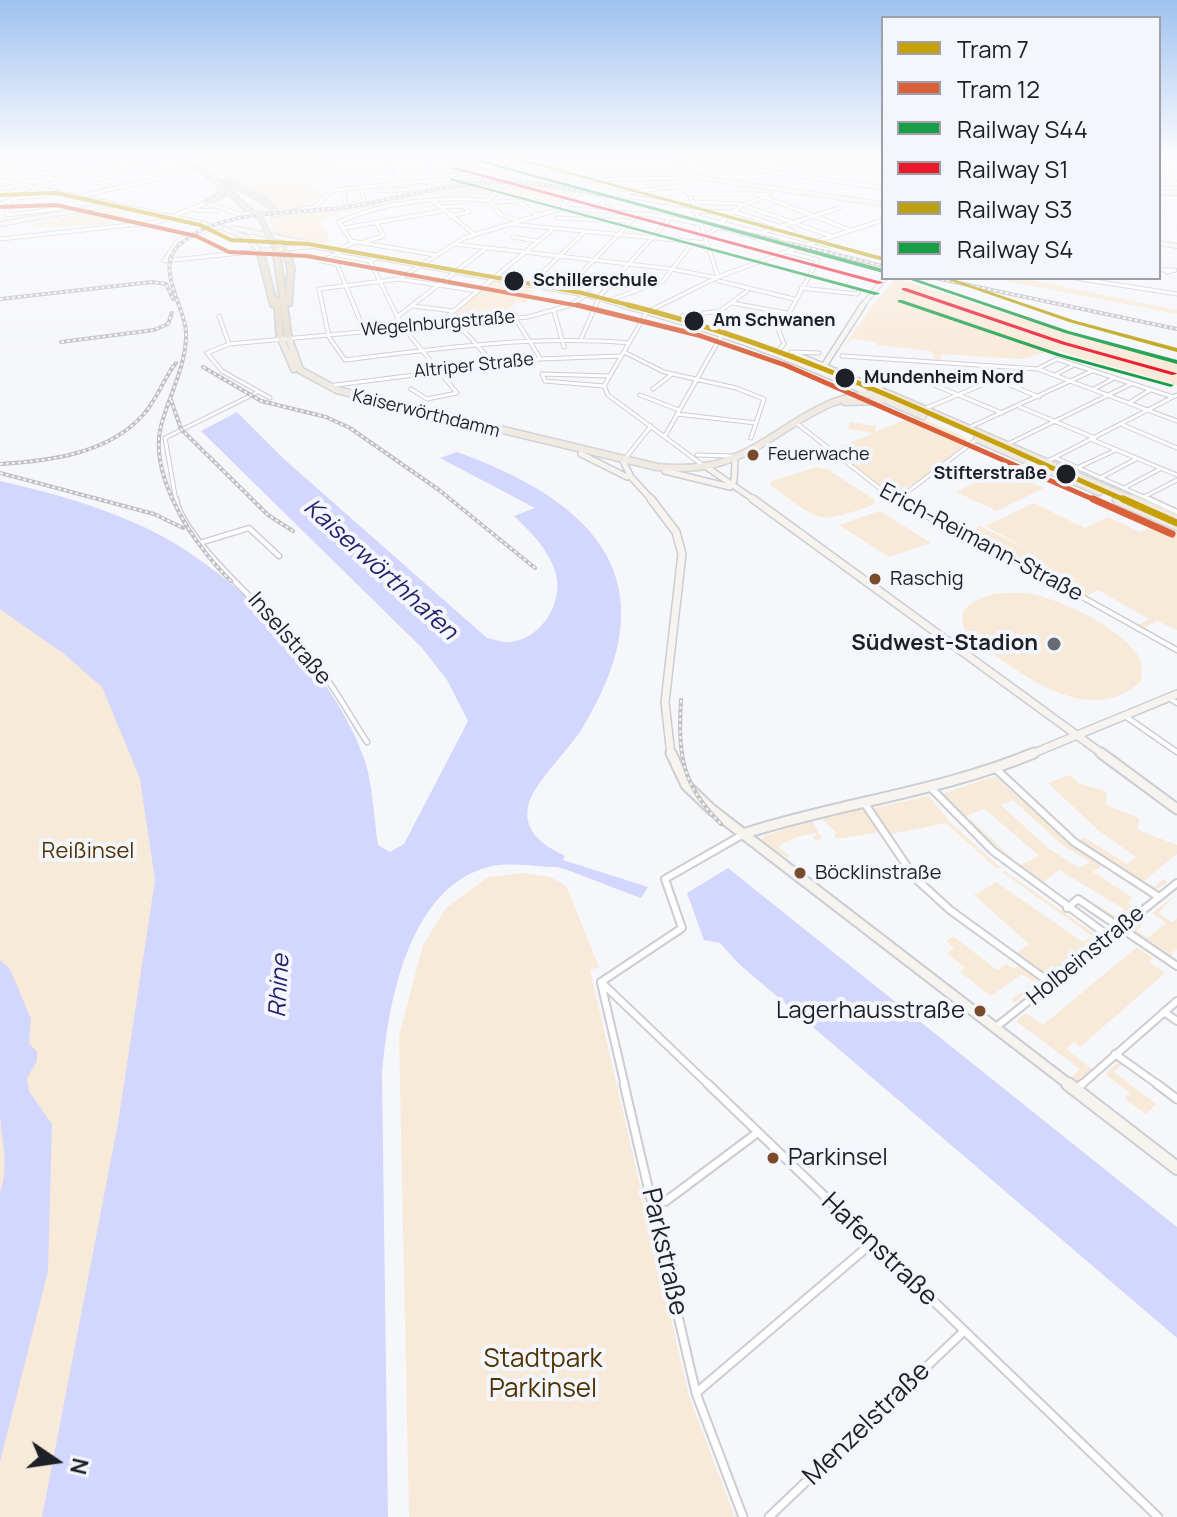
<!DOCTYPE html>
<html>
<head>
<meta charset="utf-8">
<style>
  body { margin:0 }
  #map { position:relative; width:1177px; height:1517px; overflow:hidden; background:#f6f7fb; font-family:Manrope,sans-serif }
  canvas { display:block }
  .legend { position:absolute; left:881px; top:16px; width:280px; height:264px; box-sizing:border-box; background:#f4f6fd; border:2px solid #9fa0a7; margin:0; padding:10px 14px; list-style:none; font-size:24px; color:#1f2026 }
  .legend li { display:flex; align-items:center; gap:16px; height:40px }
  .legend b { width:40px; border:2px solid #9fa0a7 }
  .north { position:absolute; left:16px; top:1421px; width:80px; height:80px; -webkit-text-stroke:6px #f4f6fd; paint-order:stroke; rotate:103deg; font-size:22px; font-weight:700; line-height:32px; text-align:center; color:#1f2026 }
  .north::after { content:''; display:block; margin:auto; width:28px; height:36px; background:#1f2026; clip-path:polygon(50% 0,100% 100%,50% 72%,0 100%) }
</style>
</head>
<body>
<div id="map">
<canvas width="1177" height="1517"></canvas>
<ul class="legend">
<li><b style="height:10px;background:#c7a10a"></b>Tram 7</li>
<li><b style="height:10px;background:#da603b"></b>Tram 12</li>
<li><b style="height:10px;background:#1a9d47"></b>Railway S44</li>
<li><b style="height:10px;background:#ec192e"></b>Railway S1</li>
<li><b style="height:10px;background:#baa10e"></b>Railway S3</li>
<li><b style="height:10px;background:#1a9d47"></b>Railway S4</li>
</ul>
<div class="north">N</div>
</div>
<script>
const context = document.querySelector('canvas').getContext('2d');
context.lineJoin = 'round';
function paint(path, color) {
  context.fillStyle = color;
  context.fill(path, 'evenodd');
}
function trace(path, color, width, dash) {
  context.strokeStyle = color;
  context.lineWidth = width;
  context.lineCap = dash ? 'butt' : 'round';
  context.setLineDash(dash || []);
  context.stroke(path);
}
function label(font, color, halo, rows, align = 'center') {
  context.font = font + ' Manrope,sans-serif';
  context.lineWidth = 8;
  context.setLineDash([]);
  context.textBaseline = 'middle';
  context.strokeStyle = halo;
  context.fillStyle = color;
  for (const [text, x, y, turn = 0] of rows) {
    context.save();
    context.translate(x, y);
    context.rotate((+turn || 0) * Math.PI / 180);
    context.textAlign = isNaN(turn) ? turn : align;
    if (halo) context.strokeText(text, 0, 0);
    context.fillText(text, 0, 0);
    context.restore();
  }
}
paint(new Path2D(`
  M192 156H316L310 162 317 168 319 178 309 181 311 188 321 189 322 196 311 207 280 212Z
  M678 156H883V179L870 173 759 158 696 164 691 159 679 160Z
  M478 179 496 191 494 195H430L329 216 322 222 330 242 316 244 276 236 268 218 347 208 440 187V184Z
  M487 182 547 185 582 193 562 203 499 194Z
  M115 208 124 214 106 225 34 227 35 223Z
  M896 278 1084 338 1177 363V385L1055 350 1021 359 941 354V360H935L934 354 930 351 876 345V342L852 339 844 347 871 307Z
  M991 278H1022L1177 310V314Z
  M494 280 532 285 527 289 533 291 525 303 516 302 506 313 513 317 446 320Z
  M916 416 965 437 968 442C950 456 910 495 887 493L834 449 874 433 848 429 850 422 876 426 875 432Z
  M817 467 827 469 875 500 873 505C813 526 822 521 771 486V481Z
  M1002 470 1044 488 997 511 956 492Z
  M1034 503 1085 528 1108 517 1140 532 1161 523 1177 530V630L1157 621 1144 628 1138 625 1149 619 1098 590 1085 597 1077 593 1083 590 1079 587 1073 589 972 532 980 526 1037 554 985 526Z
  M880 511 931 543 889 557 839 525Z
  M0 588 92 652 169 789 93 1517H0Z
  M1026 593C1060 598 1128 630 1142 663L1141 681C1097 723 1039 687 999 658 988 650 974 642 964 631L962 614C974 593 1004 592 1026 593Z
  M1070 775 1078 783 1107 792 1106 805 1139 818 1138 830 1177 845V854L1144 881 1154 887 1164 879 1168 882 1155 891 1077 842 1084 837 1127 864 1136 857 1098 830 1048 783Z
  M995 776 1067 842 1101 866 1093 872 1133 898 1128 903 1134 907 1118 920 1075 892 1116 916 1124 909 1059 870 1041 884 967 822 971 820 1020 865 1039 856 985 809 963 817 941 794ZM1013 800 1061 844 1090 862 1079 868 1048 848 1001 805Z
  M929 796 950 822 1000 867 997 869 946 823 886 835 874 808Z
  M863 809 879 832 837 839 834 835 837 833 822 819Z
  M812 821 822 838 817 841 813 838 817 833C802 835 792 837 778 847L790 856 787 858 761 840 766 835Z
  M1005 871 1098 936 1048 976 1017 953 1029 944 974 895 996 882 1083 942 1092 936 1002 872Z
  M524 873 550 877 566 886 599 967 590 970 689 1396 735 1517H409L399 1036 423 945 446 908 488 877Z
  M1177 894 1158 913 1172 922 1177 918V949L1171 954 1177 960 1132 930 1139 924 1142 926 1137 931 1148 938 1166 923 1152 913Z
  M953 936 997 970 1007 964 1014 969 1019 965 1041 981 1014 1003 1011 1000 1033 982 1022 974 991 996 960 972 965 968 947 953 954 948 946 941Z
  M1137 947 1153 958 1149 962 1165 973 1080 1047 1074 1042 1066 1049 1092 1069 1078 1082 1072 1077 1080 1069 1016 1021 1026 1013 1043 1025Z
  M1118 1062 1122 1065 1114 1072 1156 1104 1146 1114 1125 1099 1130 1093 1105 1074Z`), '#f8ead8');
paint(new Path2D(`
  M237 412 284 459 487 638C494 639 503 643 511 642 543 638 565 600 555 571 548 549 531 532 514 516L535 508 440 458 457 452C596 502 672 581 583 727 571 748 531 785 528 807 523 833 545 846 565 856L563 860 648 887 641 898C626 893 565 868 557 867 538 867 513 862 492 866 408 885 388 1004 382 1074L388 1517H42L118 1123 155 880 140 779 102 687 64 654 0 609V481C50 492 98 506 144 527 230 567 335 670 365 761 373 787 374 818 378 845L390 852 404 844 468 721 447 680 422 648 201 431Z
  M728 868 1177 1227V1338L739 964 720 943 704 940 687 893Z
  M0 960 10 969 31 1019 29 1043 37 1052V1061L27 1078 29 1091 52 1124 48 1271 0 1462V1193C10 1161 1 1145 0 1114 0 1063 0 1011 0 960Z`), '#d3d7fd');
const streetFar3 = new Path2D(`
  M41 156 24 175 57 179
  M385 156 397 185
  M424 156 429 160 426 183
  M74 157H102
  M0 158H38
  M327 160 334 156
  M464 160C480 167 484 181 498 191L488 200
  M70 162H93
  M738 167 883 188
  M0 170 83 167
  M429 172 478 169
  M543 173 582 180 681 178
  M1162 176 1177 184
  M46 177 60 171 73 156
  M1159 184H1164
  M109 186 93 181 154 164
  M678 186 689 194 698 217 828 250
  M1159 188H1170
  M0 189 19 186
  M344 189 345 205
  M379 191 410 189
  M618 194 678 186 684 181 683 177
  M689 194H770
  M757 194 850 230
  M622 195 694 207
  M81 196 169 176 142 159
  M15 198 48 195
  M606 199 601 204 612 210
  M432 200 474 234
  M10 202 7 215 66 208
  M494 202 518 201 537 215
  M692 202 740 204 831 236
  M0 204 120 156
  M353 205 364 200 361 188
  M441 207 464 206 469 212 449 216
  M563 208 564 203 579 193
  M195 210 217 211
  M695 211 735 212 793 231
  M275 215 315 207 332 190 481 176
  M661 216 701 224 718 277
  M557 218 630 221
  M158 222 206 203 239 214 277 213
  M720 223 742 205 766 197
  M510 224 707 243
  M216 227 177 241 164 261 260 251
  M344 228 443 211
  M760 233 839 208
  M704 236 719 227 755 237
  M513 237 537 241
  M0 239 157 222
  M363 242 384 236 376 223
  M454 244 672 269 717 278
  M809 244 883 220
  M336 251 355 242
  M340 252 322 261 337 264 364 330
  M337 255 370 261
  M436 255 351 241 339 222C382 202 443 195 490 201L501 215 519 221
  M378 257 370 261 402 326 457 393 427 399 411 389
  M1159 270H1175L1167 272
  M1075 278 1177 294
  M399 279 464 238 563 208 664 216
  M719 281 794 299
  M532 283 584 232
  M801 288 857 294 859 291
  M566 289 637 215
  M478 291 399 279 319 289 329 337 345 360C440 348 533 335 629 343
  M598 298 670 218
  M613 299 663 281 693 242
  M732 303 787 313
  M413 306 453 311
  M554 311 564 347
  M219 316 229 344
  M682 316 720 311 747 291
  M397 317 485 249
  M515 318 540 358
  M439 323 552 230
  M457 323 493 363
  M581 339 599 298
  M624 352 664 372 736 388 764 399 751 438
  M777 352 784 344 779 331 818 260 788 252
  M791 352 819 353
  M842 356 1038 369 1177 421
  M1039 368 1057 359 1173 397
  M542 374 610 376
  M542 374 545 381 604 386
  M910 375 1002 413
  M1055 375 1074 365
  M996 379 1039 397
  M328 386 540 359 620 356
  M877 388 910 375
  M653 389 671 375
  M1094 389 1114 378
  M640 395 679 410
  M270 398 222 371 207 353 229 344 528 317 571 305 589 293
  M1129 403 1150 390
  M1020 407 1095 438
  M924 409 996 379 994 366
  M677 414 756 423
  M795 422 896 501
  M1123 425 1177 448
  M968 428 1092 371
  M665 436 725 329
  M1093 440 1177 475
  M1006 445 1131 384
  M697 455 733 456
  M1056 458 1153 501
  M624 460 651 426
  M1046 462 1177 395
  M704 466 608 395 604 386 647 312 718 277 794 249
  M1079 467 1116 450
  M1100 478 1136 459
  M1124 488 1160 469
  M1144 497 1177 480
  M892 499 910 490 977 439
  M176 501 165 438 256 393`);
const streetFar2 = new Path2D(`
  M176 499C183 543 285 626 316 664 335 688 350 716 367 742
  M892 499 1007 555 1177 650
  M1149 499 1177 512
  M203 542 249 528 279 556
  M1169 698 1177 703
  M1125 716 1177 752`);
const streetFar1 = new Path2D(`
  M996 769 1074 842 1159 897
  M931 788 993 851 1110 937
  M865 804 915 878 950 910 1052 984
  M1067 908 1078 899 1177 966
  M601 982 710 1086
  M601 982 682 928 665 879 742 835
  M601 983 625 1086
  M1164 1012 1177 1021
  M996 1027 1177 883
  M1115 1054 1160 1086
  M1080 1086 1177 1001`);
const street = new Path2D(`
  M624 1084 696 1393 743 1517
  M708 1084 1158 1517
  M1157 1084 1177 1099
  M1076 1090 1082 1084
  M653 1203 666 1201 757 1133
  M696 1393 872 1243
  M769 1517 964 1331`);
const secondaryFar4 = new Path2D(`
  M672 156 689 175
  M680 175 883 204
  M0 180 223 228 247 238 260 251 313 246 587 295 630 307
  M1159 193H1177
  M0 224 113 204
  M233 228 306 243
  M1159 243 1177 246
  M861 307 885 278`);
const secondaryFar3 = new Path2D(`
  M623 305C710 328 782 354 864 391
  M797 355 889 394
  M822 369 863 305
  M581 454 627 477
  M623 461 631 477 653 501
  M705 466 756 501
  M665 471 730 487
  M734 481 735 462`);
const secondaryFar2 = new Path2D(`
  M651 499 676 532 682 554 665 702 671 755
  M753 499 1104 755
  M1029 755 1177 694`);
const secondaryFar1 = new Path2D(`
  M671 753 686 785 711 809 1071 1086
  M1101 753 1177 809
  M743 834C839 803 940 792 1034 753`);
const secondary = new Path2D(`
  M1068 1084 1177 1168`);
const primaryFar1 = new Path2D(`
  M280 336 294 369
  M288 336 300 370 337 390 657 467C680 469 703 469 725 461 786 440 817 389 889 394L1136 501
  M874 395 923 416
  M845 402 880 401
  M977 439 1099 492
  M1117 500 1120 501`);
const primary = new Path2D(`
  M1132 499 1177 519
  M1117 500 1177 526`);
const highway = new Path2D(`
  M178 156H183L224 184 254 212V214H250L224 189 225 195 208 204H204V202L220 193 217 184Z
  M225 179 270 202 279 213 274 214 266 204 223 181Z
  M285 246 288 248 294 268 291 305 287 306 291 336 288 338 285 336 280 300 283 336 280 338 277 336 275 308 271 306 257 251 260 249 263 251 275 297 280 298 273 250 276 248 279 250 286 298 288 268 282 248Z`);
trace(streetFar3, '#cccdd2', 5);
trace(streetFar2, '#cccdd2', 7);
trace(streetFar1, '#cccdd2', 10);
trace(street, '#cccdd2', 11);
trace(secondaryFar4, '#cccdd2', 6);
trace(secondaryFar3, '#cccdd2', 8);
trace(secondaryFar2, '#cccdd2', 10);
trace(secondaryFar1, '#cccdd2', 13);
trace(secondary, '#cccdd2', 16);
trace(primaryFar1, '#d3d4d6', 9);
trace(primary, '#d3d4d6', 11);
trace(highway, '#d3d4d6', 4);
trace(streetFar3, '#fefefe', 3);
trace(streetFar2, '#fefefe', 4);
trace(streetFar1, '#fefefe', 6);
trace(street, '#fefefe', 7);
trace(secondaryFar4, '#f7f4f0', 4);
trace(secondaryFar3, '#f7f4f0', 5);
trace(secondaryFar2, '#f7f4f0', 7);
trace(secondaryFar1, '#f7f4f0', 9);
trace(secondary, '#f7f4f0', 12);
trace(primaryFar1, '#f0eae2', 6);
trace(primary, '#f0eae2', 8);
paint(highway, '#e7dece');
const rail = new Path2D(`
  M754 235 777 240
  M789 243 883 266
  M935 278 1177 329
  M0 299 152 282 166 284 173 299
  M61 342 154 330 168 324 172 313
  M203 367 261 401 326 417 350 428 439 490 535 568
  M171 400 181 429 268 515 293 531
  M0 464C49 461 108 454 143 415 157 400 163 379 176 363
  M0 473 154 514 183 528
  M231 581C196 548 148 477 161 426 169 395 187 365 186 332 185 307 155 268 178 246 220 207 295 215 348 207 398 199 446 183 498 182 532 182 566 187 600 195
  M681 700C678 755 681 784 721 824`);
trace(rail, '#c0c0c1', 4);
trace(rail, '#f4f6fd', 2, [3]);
const highwayBridge = new Path2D(`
  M258 213 276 250`);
trace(highwayBridge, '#d3d4d6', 7, []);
trace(highwayBridge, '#e7dece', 5);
paint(new Path2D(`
  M457 156H465L883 269V273Z
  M905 278H913L1069 331 1177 360V364L1065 333Z`), '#1a9d47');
paint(new Path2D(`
  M455 167 882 282 883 283 878 284 453 169Z
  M902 288H906L1065 342 1176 373 1177 374 1172 375 1061 344 902 290Z`), '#ec192e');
paint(new Path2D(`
  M503 156H511L883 257V261Z
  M942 278H950L1073 320 1177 348V352L1069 322Z`), '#baa10e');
paint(new Path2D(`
  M450 178 879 293 880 294 875 295 450 180Z
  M898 300H902L1061 354 1174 385 1171 387 1057 356 898 302Z`), '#1a9d47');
trace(new Path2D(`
  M0 195 57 193 200 225 231 240 308 244 582 293 636 307`), '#c7a10a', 4);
trace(new Path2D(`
  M628 305C802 348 963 430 1127 501`), '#c7a10a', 5);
trace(new Path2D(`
  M1123 499 1177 523`), '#c7a10a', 7);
trace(new Path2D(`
  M0 207 56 205 196 236 229 252 307 256 585 307`), '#da603b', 4);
trace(new Path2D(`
  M577 305 698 335 785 365 1097 501`), '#da603b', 5);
trace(new Path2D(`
  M1093 499 1172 534`), '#da603b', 7);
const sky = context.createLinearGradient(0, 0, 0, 369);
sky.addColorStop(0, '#9fc2f0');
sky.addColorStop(0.42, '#fbfbfd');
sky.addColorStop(1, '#fbfbfd00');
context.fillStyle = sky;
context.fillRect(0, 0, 1177, 369);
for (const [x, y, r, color] of [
  [514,281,11,"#1f2026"],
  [694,321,11,"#1f2026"],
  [845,378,11,"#1f2026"],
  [753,455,7,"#7a4b2a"],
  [1066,474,11,"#1f2026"],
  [875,579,7,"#7a4b2a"],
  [1054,644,8,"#6a6b71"],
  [800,873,7,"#7a4b2a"],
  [980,1011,7,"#7a4b2a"],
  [773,1158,7,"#7a4b2a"]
]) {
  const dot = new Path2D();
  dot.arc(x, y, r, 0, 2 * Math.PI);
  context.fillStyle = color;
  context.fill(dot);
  trace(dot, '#f4f6fd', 3);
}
label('bold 18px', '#1f2026', '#f4f6fd', [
  ["Schillerschule",533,281],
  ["Am Schwanen",713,321],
  ["Mundenheim Nord",864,378],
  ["Stifterstraße",1047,474,"right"]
], 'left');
label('18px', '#1f2026', '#f4f6fd', [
  ["Wegelnburgstraße",438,324,-5],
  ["Altriper Straße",474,366,-6],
  ["Kaiserwörthdamm",426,414,14]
]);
label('18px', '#1f2026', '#f4f6fd', [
  ["Feuerwache",768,455]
], 'left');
label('20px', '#1f2026', '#f4f6fd', [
  ["Raschig",890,579],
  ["Böcklinstraße",815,873]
], 'left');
label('22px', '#1f2026', '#f4f6fd', [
  ["Erich-Reimann-Straße",981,543,28],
  ["Inselstraße",289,639,49],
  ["Holbeinstraße",1086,956,-39]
]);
label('bold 22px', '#1f2026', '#f4f6fd', [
  ["Südwest-Stadion",1038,644]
], 'right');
label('22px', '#503301', '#f4f6fd', [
  ["Reißinsel",88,852]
]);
label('italic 24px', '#251f68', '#f4f6fd', [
  ["Kaiserwörthhafen",380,570,42],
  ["Rhine",280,986,-87]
]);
label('24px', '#1f2026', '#f4f6fd', [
  ["Lagerhausstraße",965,1011],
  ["Parkinsel",788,1158,"left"]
], 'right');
label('26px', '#1f2026', '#f4f6fd', [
  ["Hafenstraße",879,1250,44],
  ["Parkstraße",664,1252,77],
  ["Menzelstraße",867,1424,-44]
]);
label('26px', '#503301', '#f4f6fd', [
  ["Stadtpark",543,1360],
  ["Parkinsel",543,1390]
]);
</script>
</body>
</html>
